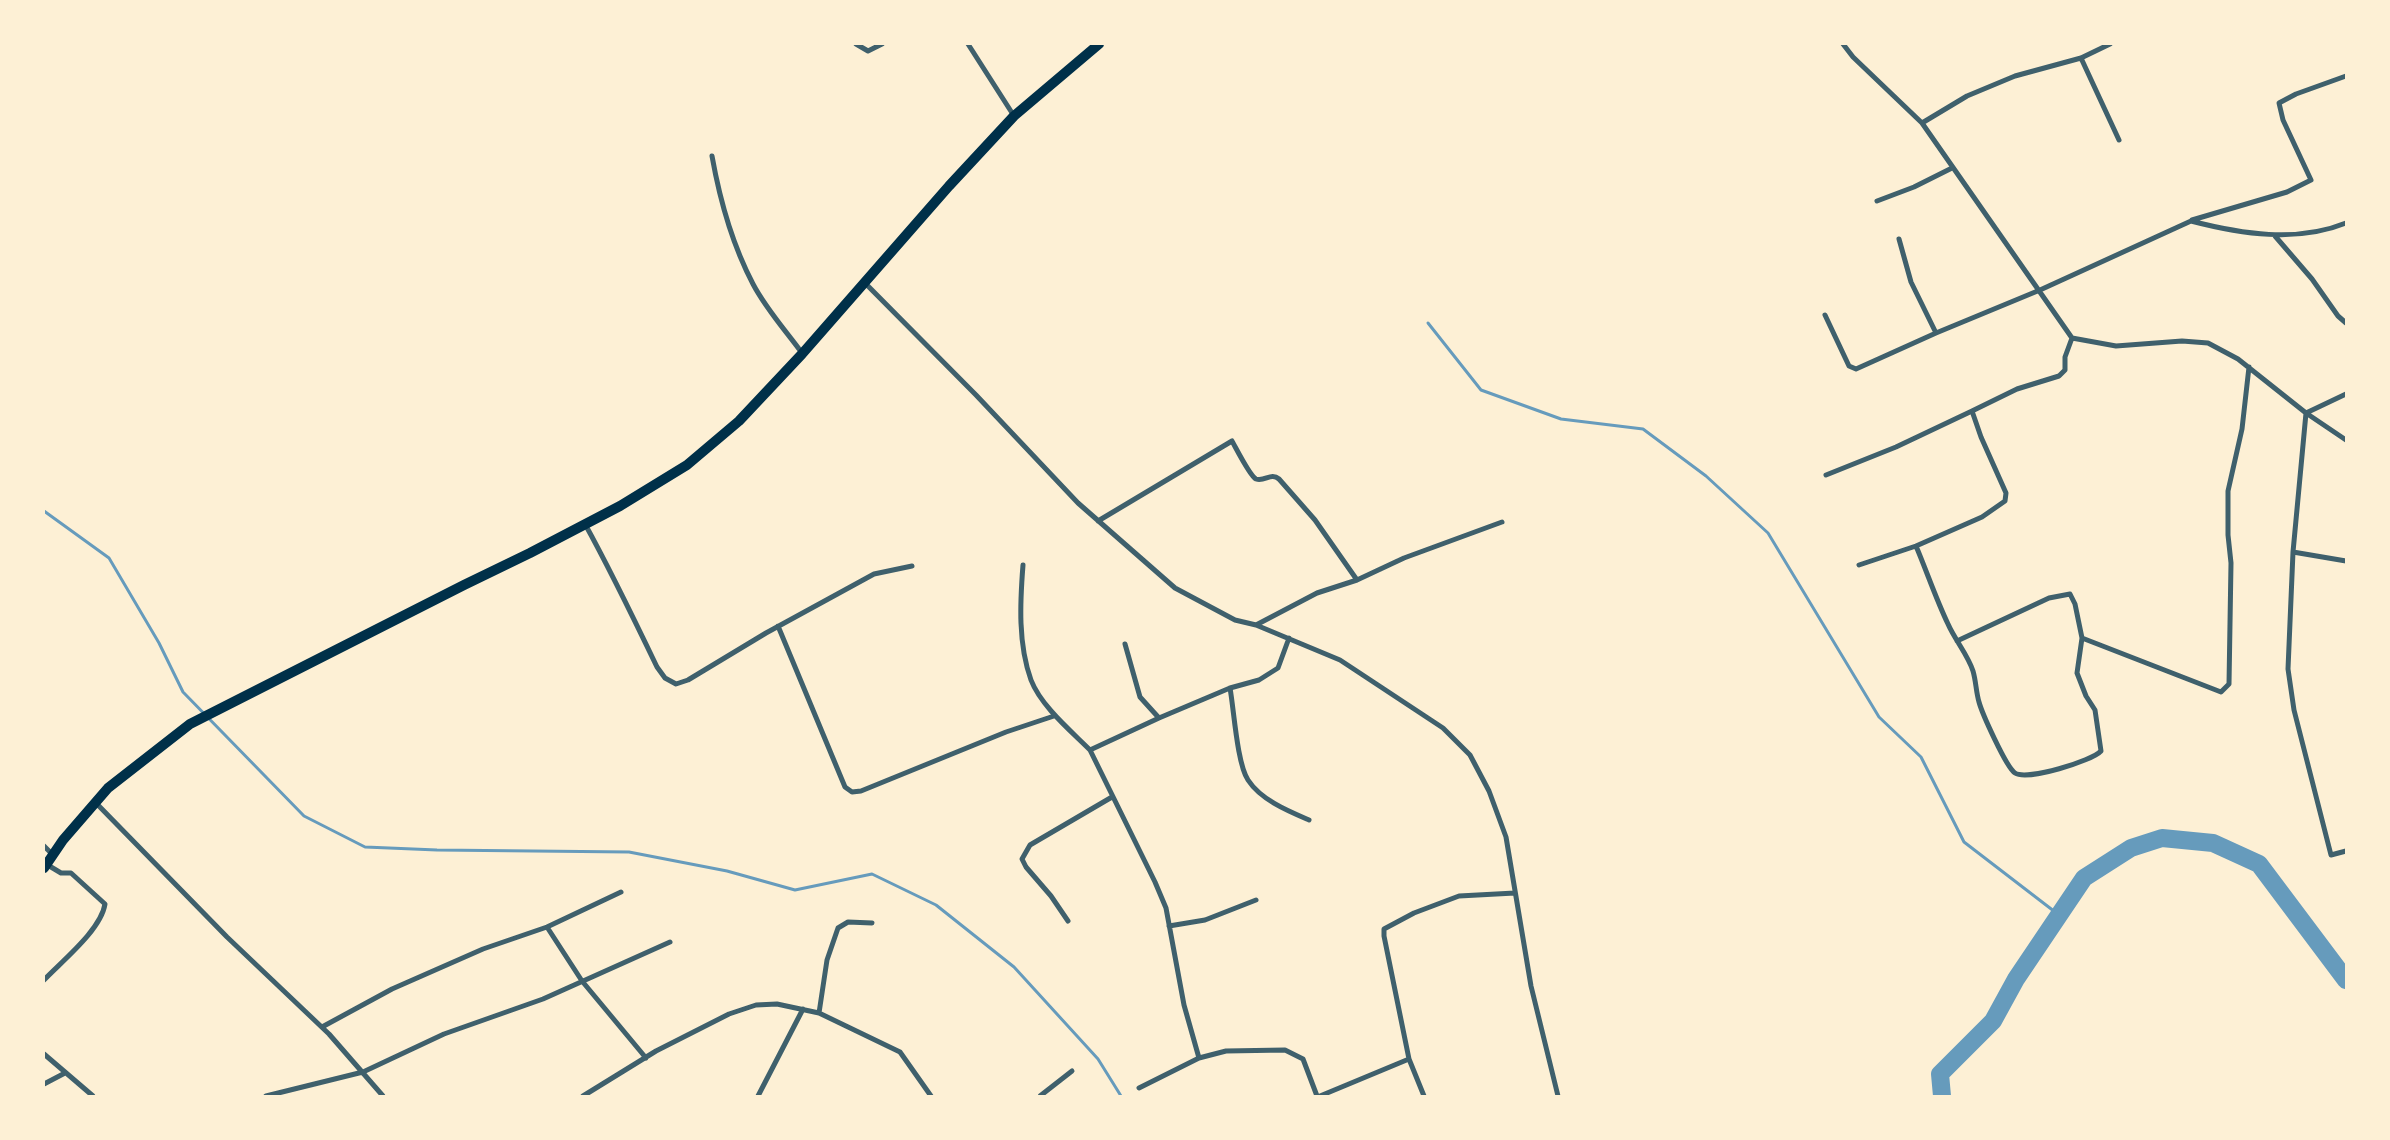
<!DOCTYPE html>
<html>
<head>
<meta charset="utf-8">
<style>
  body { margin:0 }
  #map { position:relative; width:2390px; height:1140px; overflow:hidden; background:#fdf0d5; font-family:"Work Sans",sans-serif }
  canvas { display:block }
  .frame { position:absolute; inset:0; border:45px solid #fdf0d5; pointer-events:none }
</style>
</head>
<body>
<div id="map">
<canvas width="2390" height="1140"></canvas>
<div class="frame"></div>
</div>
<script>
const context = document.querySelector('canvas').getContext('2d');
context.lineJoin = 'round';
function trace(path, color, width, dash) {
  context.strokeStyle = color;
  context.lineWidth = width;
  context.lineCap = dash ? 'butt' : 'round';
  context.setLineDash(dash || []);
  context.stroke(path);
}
trace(new Path2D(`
  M1428 323 1481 390 1561 419 1643 429 1706 476 1768 533 1879 717 1921 757 1964 842 2059 915
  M44 511 109 558 159 643 183 692 304 816 365 847 437 850 629 852 727 871 795 890 872 874 936 905 1014 967 1098 1059 1121 1096`), '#669bbc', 3);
trace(new Path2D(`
  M1942 1096 1940 1074 1993 1021 2016 979 2084 878 2131 848 2162 838 2213 843 2259 864 2346 980`), '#669bbc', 18);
trace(new Path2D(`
  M856 44 868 51 882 44
  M968 44 1014 116
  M1843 44 1853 57 1922 123 2072 338 2116 346 2182 341 2208 343 2238 359 2306 413 2346 440
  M2081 58 2119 140
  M1922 123 1967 96 2015 76 2081 58 2110 44
  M712 156C720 201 732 244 753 284 766 309 786 331 802 353
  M1877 201 1914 187 1952 168
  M2192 220 2287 192 2311 180 2283 120 2279 103 2296 94 2346 76
  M2275 236 2312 279 2338 316 2346 323
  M1899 239 1911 282 1936 333
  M864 282 976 395 1078 503 1175 588 1235 620 1256 625 1340 660 1443 728 1470 755 1489 791 1506 837 1531 986 1558 1096
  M1825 315 1849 366 1856 369 1936 333 2040 290 2191 221C2241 234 2297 243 2346 223
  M2346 394 2306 413 2293 552 2288 669 2294 710 2331 855 2346 851
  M1826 475 1896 447 1972 411
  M1098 521 1232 441C1236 448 1250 476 1256 479 1265 482 1271 472 1279 479L1315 520 1357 580
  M585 524C611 571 634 619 657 667L665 678 676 684 688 680 766 633 874 574 912 566
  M1916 546C1927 572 1936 599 1948 624 1955 640 1968 655 1973 671 1976 681 1976 692 1979 702 1982 713 2006 767 2015 773 2027 781 2092 761 2101 751L2095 710 2086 696 2077 673 2082 638 2075 604 2070 594 2049 598 1957 641
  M2293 552 2346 561
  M1023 565C1020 603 1018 644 1031 680 1041 706 1071 731 1090 750
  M1859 565 1916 546 1982 517 2005 501 2006 493 1981 437 1972 411 2017 389 2059 376 2065 370V357L2072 338
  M1256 625 1317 593 1357 580 1404 558 1502 522
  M778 626 845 787 852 792 861 791 1006 732 1054 716
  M1289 638 1278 668 1259 680 1230 688 1159 718 1090 750 1155 882 1166 908 1184 1005 1199 1058 1226 1051 1285 1050 1303 1059 1317 1096
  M2082 638 2221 692 2229 684 2231 563 2228 535V491L2242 429 2249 367
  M1125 644 1140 697 1159 718
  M1230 688C1234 710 1237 763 1248 780 1261 800 1288 811 1309 820
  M96 803 227 937 329 1034 383 1096
  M44 846 52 854
  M1068 921 1051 896 1026 867 1022 859 1030 845 1112 797
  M1169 926 1205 920 1256 900
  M547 927 582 981 646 1058
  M44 980C62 961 101 930 105 904L71 873H61L46 864
  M819 1013 827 960 838 928 848 922 872 923
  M322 1027 392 989 483 949 547 927 621 892
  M44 1054 93 1096
  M44 1084 65 1073
  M1139 1088 1199 1058
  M266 1096 363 1072 444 1034 543 999 670 942
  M583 1096 656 1051 729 1014 756 1005 777 1004 819 1013 900 1052 931 1096
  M758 1096 803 1009
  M1040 1096 1072 1071
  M1320 1096 1409 1059
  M1424 1096 1409 1059 1384 936V929L1414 913 1459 896 1515 893`), '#3f606c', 5);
trace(new Path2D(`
  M44 868 63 840 108 788 190 724 464 585 530 553 620 506 687 465 739 421 802 354 949 186 1014 116 1099 44`), '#003049', 10);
</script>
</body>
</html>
